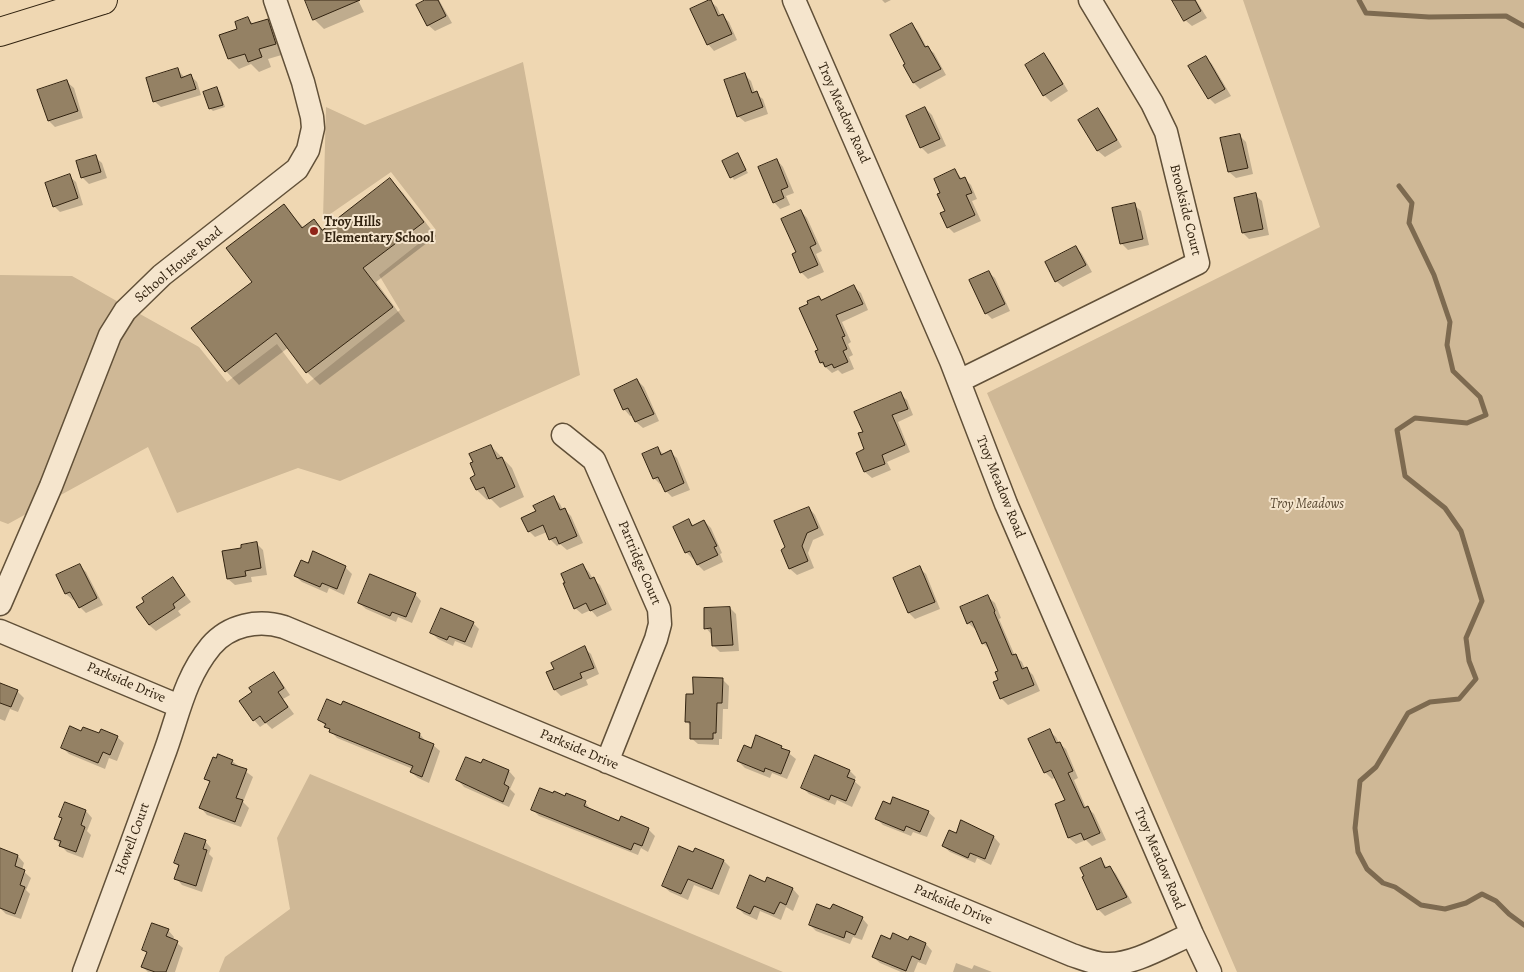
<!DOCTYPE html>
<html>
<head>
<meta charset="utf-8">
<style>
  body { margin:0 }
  canvas { display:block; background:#efd7b2 }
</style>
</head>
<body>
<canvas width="1524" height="972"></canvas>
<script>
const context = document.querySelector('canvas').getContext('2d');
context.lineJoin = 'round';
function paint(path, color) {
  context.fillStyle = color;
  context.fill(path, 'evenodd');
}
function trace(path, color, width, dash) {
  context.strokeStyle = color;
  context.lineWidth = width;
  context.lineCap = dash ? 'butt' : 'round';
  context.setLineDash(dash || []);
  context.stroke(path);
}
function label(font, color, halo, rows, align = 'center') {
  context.font = font + ' Alegreya,serif';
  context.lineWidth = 4;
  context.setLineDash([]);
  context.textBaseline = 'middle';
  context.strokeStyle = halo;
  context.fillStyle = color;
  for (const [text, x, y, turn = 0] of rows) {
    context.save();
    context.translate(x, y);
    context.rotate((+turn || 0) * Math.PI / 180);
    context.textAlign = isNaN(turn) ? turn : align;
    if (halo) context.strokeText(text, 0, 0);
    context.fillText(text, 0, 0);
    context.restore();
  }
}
paint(new Path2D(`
  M1243 0H1524V972H1237L987 393 1320 227Z
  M523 62 580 375 340 481 298 468 177 513 148 447 8 524 0 521V275L72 276 199 347 227 382 277 344 307 384 400 310 379 275 436 230 391 172 323 219 326 107 365 125Z
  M310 774 783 972H219L225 957 290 909 277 838Z`), '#cfb896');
paint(new Path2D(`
  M306 0H358L364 12 324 29 314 19Z
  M428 0H439L452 23 435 31 428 25Z
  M882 0H891L885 3Z
  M1173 0H1196L1207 18 1192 26 1185 20Z
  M710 1 717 7 721 16H723L729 22 737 40 714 51 708 44Z
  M248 18 254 25 267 20 277 30 285 54 268 59 271 67 259 72 251 64 239 69 229 59 221 35 239 29Z
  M912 25 918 31 927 48 934 53 946 75 920 89 914 83 905 66 907 64Z
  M1044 55 1050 61 1068 91 1051 102 1044 95Z
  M1205 57 1212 64 1231 96 1215 104 1209 98Z
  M178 70 185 78 191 76 197 82 201 95 161 107 154 101Z
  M744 74 751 81 755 93 763 99 768 114 745 122 738 116Z
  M67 82 74 88 83 118 55 127 49 121Z
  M217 89 220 92 225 107 213 111 210 108Z
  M925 108 932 115 946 146 928 154 921 147 907 116Z
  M1098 109 1104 116 1122 147 1105 157 1098 151 1080 120Z
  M1239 135 1246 142 1253 174 1236 178 1229 172Z
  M738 155 748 173 734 180 724 162Z
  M95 157 102 163 107 178 89 184 82 177Z
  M777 160 783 167 794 193 786 196 790 205 780 209 774 202Z
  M955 171 962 179 964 178 971 185 977 199 972 201 981 221 954 233 948 227 946 212Z
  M69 176 76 182 83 205 60 212 54 206Z
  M390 180 403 193 436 236 376 282 405 321 320 385 307 372 289 347 239 385 226 371 193 328 253 282 284 206 304 228 314 220 323 230Z
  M1255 195 1262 201 1269 235 1249 239 1243 233Z
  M1134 205 1141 211 1149 245 1128 250 1122 244Z
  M801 211 807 218 822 251 816 254 824 272 808 279 801 272 793 255 797 253Z
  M1076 247 1082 254 1092 272 1063 287 1056 281Z
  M988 272 995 278 1010 311 992 319 986 313Z
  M854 287 861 293 868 310 842 322 851 342 848 344 853 355 849 357 854 369 842 374 838 370 832 373 821 363 816 352 820 351 819 297 823 301Z
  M637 380 644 387 659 421 643 428 636 422 633 415 630 416 624 409Z
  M900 394 907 400 913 415 898 422 910 452 887 462 891 470 872 478 865 472 866 450 864 432Z
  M491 446 512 468 524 497 500 508 490 498 487 500 477 490Z
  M658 448 664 455 670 452 677 458 690 490 672 497 666 491 663 484H660L654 478Z
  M554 498 560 504 563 510 564 509 571 516 583 543 567 550 560 544 557 546 550 539 547 532 535 537 529 531 537 512Z
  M809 508 815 515 824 535 813 540 808 553 814 568 797 575 790 569 782 550 786 548Z
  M689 521 694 526 704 521 711 528 722 553 720 554 723 562 704 571 698 565 695 558 693 559 686 552Z
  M256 543 263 550 267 575 251 577 252 582 235 585 228 579 243 549Z
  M314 552 346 568 352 574 344 595 329 588 327 593 302 582 295 576 309 564Z
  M79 565 86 572 103 605 86 613 80 607 75 599 73 600 66 594 57 576Z
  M583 566 589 572 593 579 600 585 612 610 597 617 591 610 582 614 575 608Z
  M919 568 926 574 940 609 915 619 909 613 895 578Z
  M172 578 191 602 178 611 181 615 156 631 149 625Z
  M415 594 421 601 412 623 398 617 396 622 366 609 359 603Z
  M988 597 995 603 1001 618 999 619 1015 656 1022 662 1025 669H1027L1033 675 1040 691 1008 705 1001 698 999 672 989 649 983 643 977 629H975L968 623Z
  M730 608 736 614 739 651 720 652 713 645 712 635 706 628Z
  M473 623 479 629 472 648 455 641 453 646 438 639 432 633Z
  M584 648 591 654 599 674 586 680 588 685 561 696 555 690Z
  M273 673 280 680 290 695 283 699 294 714 272 729 266 723 260 727 254 720V693Z
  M722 679 729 686 728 709H723L722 739H719V745L698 744 691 738V726L686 721 694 695Z
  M0 685 17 691 24 698 18 712 10 709 5 721 0 719Z
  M320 720 420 734 426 742 433 745 440 751 429 783 418 778 411 772 413 769 337 738Z
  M1049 731 1056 737 1059 743 1066 749 1078 778 1074 780 1086 808H1088L1094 814 1106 840 1092 846 1086 840 1076 844 1069 838 1059 814 1066 800 1056 777 1052 779 1045 772Z
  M82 733 117 737 124 743 117 761 109 758 105 769 69 754 63 748Z
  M781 747 796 759 787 779 772 773 770 778 745 768 738 761 752 749Z
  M484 760 509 771 515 778 510 789 515 794 509 807 464 787 458 780 482 765Z
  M232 761 253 777 243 802 249 808 241 827 207 815 201 808 210 783 206 779Z
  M850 771 856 777 854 781 861 787 852 807 837 800 835 805 809 794 803 788Z
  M585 802 591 810 619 822 621 818 649 830 655 836 648 852 641 848 638 855 539 816 532 809Z
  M66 804 86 811 92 818 87 831 91 835 83 858 67 852 55 839 63 819 61 817Z
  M891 805 928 812 935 818 927 837 913 832 911 836 883 825 877 819Z
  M962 822 994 837 1000 844 991 865 977 858 975 863 950 852 943 846 956 835Z
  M205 841 211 848 209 854 213 858 202 892 182 885 176 878 180 867 175 863Z
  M696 849 724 861 730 867 719 895 694 885 688 900 670 892 663 886 694 854Z
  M5 852 18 856 24 863 22 870 31 878 26 890 30 894 21 919 6 914 0 908V865Z
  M1100 860 1108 868 1110 867 1116 874 1132 903 1105 916 1098 909Z
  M768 879 793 889 799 896 793 911 786 907 781 920 760 911 757 920 744 914 738 908 766 883Z
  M831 911 862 918 868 925 862 940 853 937 850 944 816 931 810 925Z
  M168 930 174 937 173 940 183 948 175 972H148L143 967 148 954 144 950Z
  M910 938 926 944 932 951 926 965 918 962 914 972H901L880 963 873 957 891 940 909 941Z
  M956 963 972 969 974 965 992 972H953Z`), '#0003');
trace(new Path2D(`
  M1359 0 1366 13 1429 17 1506 16 1524 26
  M1399 186 1412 203 1409 223 1434 275 1450 322 1447 345 1453 371 1480 397 1486 415 1467 423 1415 418 1397 430 1405 476 1445 508 1461 531 1482 601 1466 638 1469 661 1476 679 1459 699 1430 702 1408 713 1376 767 1360 781 1355 828 1358 852 1367 869 1383 883 1395 887 1421 905 1445 909 1466 903 1482 894 1496 901 1509 914 1524 925`), '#7d6a50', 5);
const building = new Path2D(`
  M305 0H360L313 20Z
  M425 0H438L446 16 427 26 416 5Z
  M709 0H711L718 16 723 14 732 34 707 45 690 9Z
  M1172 0H1195L1201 11 1184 21Z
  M248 17 251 24 268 19 276 44 259 49 262 57 248 62 245 54 228 59 219 35 237 29 235 22Z
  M912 23 925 47 928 46 941 69 913 83 903 65 905 64 890 35Z
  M1044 53 1063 84 1043 96 1025 65Z
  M1206 56 1225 89 1208 99 1188 66Z
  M178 68 181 78 191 74 196 89 153 102 146 78Z
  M745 73 752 93 757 91 763 107 737 117 724 80Z
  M67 80 78 111 48 121 37 90Z
  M217 87 223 105 209 109 203 92Z
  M925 107 940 139 920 148 906 116Z
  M1098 108 1117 140 1097 151 1078 120Z
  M1240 134 1248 168 1228 172 1220 138Z
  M738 153 746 170 730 178 722 161Z
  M96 155 101 172 81 178 76 161Z
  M777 159 788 187 781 190 784 198 773 203 758 167Z
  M955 169 960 179 965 177 972 193 966 195 975 215 947 228 940 213 945 211 937 194 940 193 934 179Z
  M70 174 78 198 53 207 45 183Z
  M390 178 424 222 363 268 393 307 306 373 276 333 225 372 191 328 252 282 226 248 284 204 302 228 314 219 322 230Z
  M1256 193 1263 229 1242 233 1234 198Z
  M1135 203 1143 239 1120 244 1112 208Z
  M801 210 816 244 810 247 818 265 800 273 792 254 796 252 781 219Z
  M1076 246 1086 265 1055 282 1045 262Z
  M989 271 1005 304 985 314 969 280Z
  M854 285 863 304 836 315 845 336 842 337 847 349 843 351 848 362 834 368 832 364 825 367 823 362 820 363 815 351 818 350 799 308 808 304 807 301 819 296 821 300Z
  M637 379 654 414 635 422 628 408 623 410 614 390Z
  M901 392 908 409 892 415 905 445 882 455 885 464 864 472 856 453 864 449 858 433 863 432 854 412Z
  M491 445 497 459 502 457 515 487 489 499 484 487 476 490 470 478 475 475 470 463 473 462 469 454Z
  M658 447 661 455 671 450 684 483 665 492 658 477 653 479 642 454Z
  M554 496 560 510 565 508 577 536 559 544 556 537 549 540 543 525 528 532 521 518 536 511 533 506Z
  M809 507 818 528 807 533 802 546 808 561 789 569 781 550 785 547 774 521Z
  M689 519 692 526 704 520 717 546 714 547 718 555 697 565 690 551 685 553 673 527Z
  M257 542 261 568 245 571 246 576 227 579 222 551 241 548V545Z
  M313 551 346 566 337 589 322 583 320 587 294 576 301 560 308 563Z
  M80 564 97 598 79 608 70 592 65 594 56 575Z
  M583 564 590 579 594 577 606 604 590 611 586 603 574 609 563 583H565L561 574Z
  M920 566 935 602 908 613 893 578Z
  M370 574 416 593 406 617 392 612 390 616 358 603Z
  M173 577 185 595 173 604 175 608 149 625 136 607 144 602 142 598Z
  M988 595 995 611 994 612 1012 655 1016 654 1022 669 1027 667 1034 685 1000 699 993 682 998 680 995 672 998 671 986 642 982 644 972 621 967 624 960 607Z
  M730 607 733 645 712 646 711 628 704 629V608Z
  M441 608 474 622 465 642 449 636 447 640 430 633Z
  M585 646 594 668 580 673 582 678 554 690 546 672 554 669 551 663Z
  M274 672 284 688 278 692 288 707 265 723 260 716 253 721 239 701 252 692 249 688Z
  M693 677 723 678 722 703H717L716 733H713V739H690V722H685L686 694H693Z
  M0 683 18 690 11 707 0 703Z
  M327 699 341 705 343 701 420 733 419 738 434 744 422 777 410 772 413 766 329 732 330 729 324 727 326 724 318 720Z
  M70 726 81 731 83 727 99 733 101 729 118 736 110 755 103 752 98 763 61 748Z
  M1050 729 1056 743 1060 742 1073 771 1068 773 1084 808 1088 806 1100 833 1084 840 1081 833 1068 838 1055 804 1065 800 1051 770 1044 773 1028 739Z
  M756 735 782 746 781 748 790 751 781 774 765 768 764 772 737 761 744 745 751 748Z
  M218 754 233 760 231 764 247 769 236 798 243 800 235 822 199 808 210 781 204 779 213 757 216 758Z
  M815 755 850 770 847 777 855 780 846 801 831 795 829 800 801 788Z
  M466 757 481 763 483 759 509 770 504 784 509 787 503 802 456 780Z
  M540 788 553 793 554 791 565 796 566 793 586 801 584 806 619 821 621 816 649 828 642 846 634 843 631 850 531 810Z
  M893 797 929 811 920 832 906 826 904 831 875 819 883 801 890 804Z
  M65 802 86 810 81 825 85 827 76 852 59 846 61 841 54 839 62 818 59 817Z
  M961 820 994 836 985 859 970 853 968 858 942 846 949 830 956 833Z
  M185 833 206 840 203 849 207 850 196 886 174 879 179 865 174 863Z
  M679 846 693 852 695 848 724 860 712 889 688 879 681 894 662 886Z
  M0 848 18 855 15 866 25 870 20 885 25 887 15 914 0 908Z
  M1101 858 1105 868 1110 866 1127 897 1097 910 1082 877 1084 876 1080 868Z
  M750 875 765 882 767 877 793 888 786 905 780 902 774 914 754 906 750 914 737 908Z
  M817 904 830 909 833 904 863 917 855 935 846 931 844 938 809 925Z
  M152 923 169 929 166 936 178 941 166 972H155L141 967 147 952 142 950Z
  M893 933 908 940 910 936 926 943 920 960 912 956 906 971 872 957 881 935 890 939Z`);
paint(building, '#948164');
trace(building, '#322310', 1);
const minor = new Path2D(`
  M794 0 951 361 1006 504 1192 934 1210 972
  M959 381 1198 263 1166 132 1152 103 1090 0
  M563 435 594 460 659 609 660 624 656 639 607 762
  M0 604 51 486 110 335 125 311 162 275 297 169 308 150 313 128 312 117 303 82 275 0
  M0 631 179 706
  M84 972C111 900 137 829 163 757 178 718 183 680 211 646 229 625 258 619 284 627L1072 955C1084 959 1095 964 1107 964 1134 965 1166 945 1192 934`);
const major = new Path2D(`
  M0 32 103 0`);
trace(minor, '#615038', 25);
trace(major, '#322310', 30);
trace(minor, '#f5e5cd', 22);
trace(major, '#efd7b2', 28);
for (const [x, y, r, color] of [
  [314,231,5,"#8f2418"]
]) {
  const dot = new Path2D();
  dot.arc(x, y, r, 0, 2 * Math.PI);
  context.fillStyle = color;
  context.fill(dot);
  trace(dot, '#f5e5cd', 2);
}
label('14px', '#322310', '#f5e5cd', [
  ["Troy Meadow Road",843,113,66],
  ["Brookside Court",1185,210,76],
  ["School House Road",179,265,-40],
  ["Troy Meadow Road",1000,487,68],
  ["Partridge Court",639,563,67],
  ["Parkside Drive",126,683,23],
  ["Parkside Drive",579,750,23],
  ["Howell Court",133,839,-70],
  ["Troy Meadow Road",1159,859,67],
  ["Parkside Drive",953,905,23]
]);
label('bold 14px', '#322310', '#f5e5cd', [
  ["Troy Hills",324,223],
  ["Elementary School",324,239]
], 'left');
label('italic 14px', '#594832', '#f5e5cd', [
  ["Troy Meadows",1307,505]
]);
</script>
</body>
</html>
